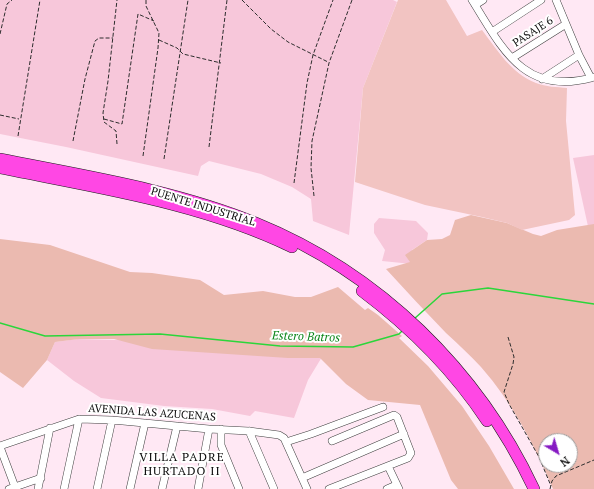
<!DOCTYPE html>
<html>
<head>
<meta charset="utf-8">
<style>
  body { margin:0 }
  #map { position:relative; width:594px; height:489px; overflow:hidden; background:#ffe8f4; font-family:"PT Serif",serif }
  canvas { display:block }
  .north { position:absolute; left:538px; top:433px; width:40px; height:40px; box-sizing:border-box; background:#fff; border:1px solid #9d9d9d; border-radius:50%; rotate:142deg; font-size:11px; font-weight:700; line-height:16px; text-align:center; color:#0b0b0b }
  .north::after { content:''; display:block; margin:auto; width:14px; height:18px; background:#861ac3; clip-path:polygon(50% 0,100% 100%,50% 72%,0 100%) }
</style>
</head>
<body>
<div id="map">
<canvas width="594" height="489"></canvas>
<div class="north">N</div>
</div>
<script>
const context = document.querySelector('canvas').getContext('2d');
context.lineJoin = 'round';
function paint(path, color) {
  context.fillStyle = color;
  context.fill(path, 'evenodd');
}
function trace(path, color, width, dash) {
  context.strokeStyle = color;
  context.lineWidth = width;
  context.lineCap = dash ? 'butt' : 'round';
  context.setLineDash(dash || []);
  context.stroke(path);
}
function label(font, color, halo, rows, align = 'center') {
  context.font = font + ' "PT Serif",serif';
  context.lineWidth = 4;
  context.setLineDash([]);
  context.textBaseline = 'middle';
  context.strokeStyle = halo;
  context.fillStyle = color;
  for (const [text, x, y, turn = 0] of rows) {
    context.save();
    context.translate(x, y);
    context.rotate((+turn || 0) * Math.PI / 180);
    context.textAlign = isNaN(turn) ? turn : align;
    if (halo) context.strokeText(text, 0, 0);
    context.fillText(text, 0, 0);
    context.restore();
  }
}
paint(new Path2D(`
  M0 0H393L397 2 363 88 349 235 313 221 311 199 292 187 261 174 209 161 201 166 198 176 66 147 0 134Z
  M594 155V242L591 240 573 158Z
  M379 218 416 221 428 233 427 240 412 250V264L382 261 385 250 374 233V224Z
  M78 339 151 341 325 352 308 380 294 418 255 411 250 416 212 409 164 406 101 398 74 381 47 360 55 342Z`), '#f7c7da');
paint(new Path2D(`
  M471 215 507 223 533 234 541 236 557 230 594 224V489H553C535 446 512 402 481 367 470 355 458 344 446 333 426 312 406 291 386 269L410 262 405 255 427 240 442 239 450 235 455 220ZM546 441H570V465H546Z
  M0 239 50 245 130 272 152 273 200 280 224 295 263 291 295 297H311L338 287 365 310 368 308 378 315 402 336 399 338 428 366 462 406 489 446 514 489H458L451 480 420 405 368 400 346 384 320 358H288L152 349 114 339H79L55 342 47 360 23 388 0 372Z`), '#ebbab0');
paint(new Path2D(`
  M398 0H446L467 36 482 30C498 51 511 73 536 83 546 87 557 87 567 88L566 121 575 215 569 220 522 230 507 223 482 217 425 205 355 182 363 88Z`), '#f2c4c2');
trace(new Path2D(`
  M414 319 442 294 488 288 594 304
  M0 323 45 336 160 334 280 346 353 347 399 334 403 330`), '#2bd63a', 1.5);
const minor = new Path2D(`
  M472 0C503 50 525 97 594 77
  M556 0 579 55 591 78
  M475 5 483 0
  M492 32 541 0
  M512 58 566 24
  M542 79 579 55
  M221 429V445L239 489
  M249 431 274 489
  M286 442 311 434 383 407
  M0 446 79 419 112 420 209 429 249 431 279 435 284 438 307 489
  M0 447 15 487
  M388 466 399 489
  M302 478 404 434
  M9 489 41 478
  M38 489 50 428
  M64 489 79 419
  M97 489 112 420
  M130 489 145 423
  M162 489 177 426
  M198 489 209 429
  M329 489 408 458 411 453 397 417 394 415 332 441
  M387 489 394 486`);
const highway = new Path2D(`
  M0 159C85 176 176 190 256 223 379 273 478 370 534 489
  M0 168C98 188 201 203 292 247
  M362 291C410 327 454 371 487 421`);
trace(minor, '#3e3e3e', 8);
trace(highway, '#1c1c1c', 12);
trace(new Path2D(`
  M242 0 271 29 288 42 328 62
  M0 34 7 4 12 0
  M159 40 177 48 183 54 221 63
  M0 115 19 119
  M104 119 122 124 138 14 154 21
  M18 136 40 0
  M73 141 85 79 95 41 99 38H113
  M117 144 116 131 104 122 103 113 108 81 117 0
  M209 147 227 0
  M143 156 158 48 159 33 146 6V0
  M164 159 188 0
  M294 183 307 83 313 55 333 0
  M314 196 311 168 312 141 329 63 352 0
  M508 337 514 357 513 364 504 392 509 404 539 457 551 486
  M550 489 552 481 556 476 594 460`), '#2d2d2d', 1, [4, 2]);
trace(minor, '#fff', 7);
trace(highway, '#ff47e4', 11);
label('11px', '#0b0b0b', '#fff', [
  ["PASAJE 6",533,32,-33],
  ["PUENTE INDUSTRIAL",203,207,17],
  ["AVENIDA LAS AZUCENAS",152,413,4]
]);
label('italic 12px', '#0e871d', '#fff', [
  ["Estero Batros",306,337,2]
]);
context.letterSpacing = '1px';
label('12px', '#0b0b0b', '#fff', [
  ["VILLA PADRE",182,458],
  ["HURTADO II",182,472]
]);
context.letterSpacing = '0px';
</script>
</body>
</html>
